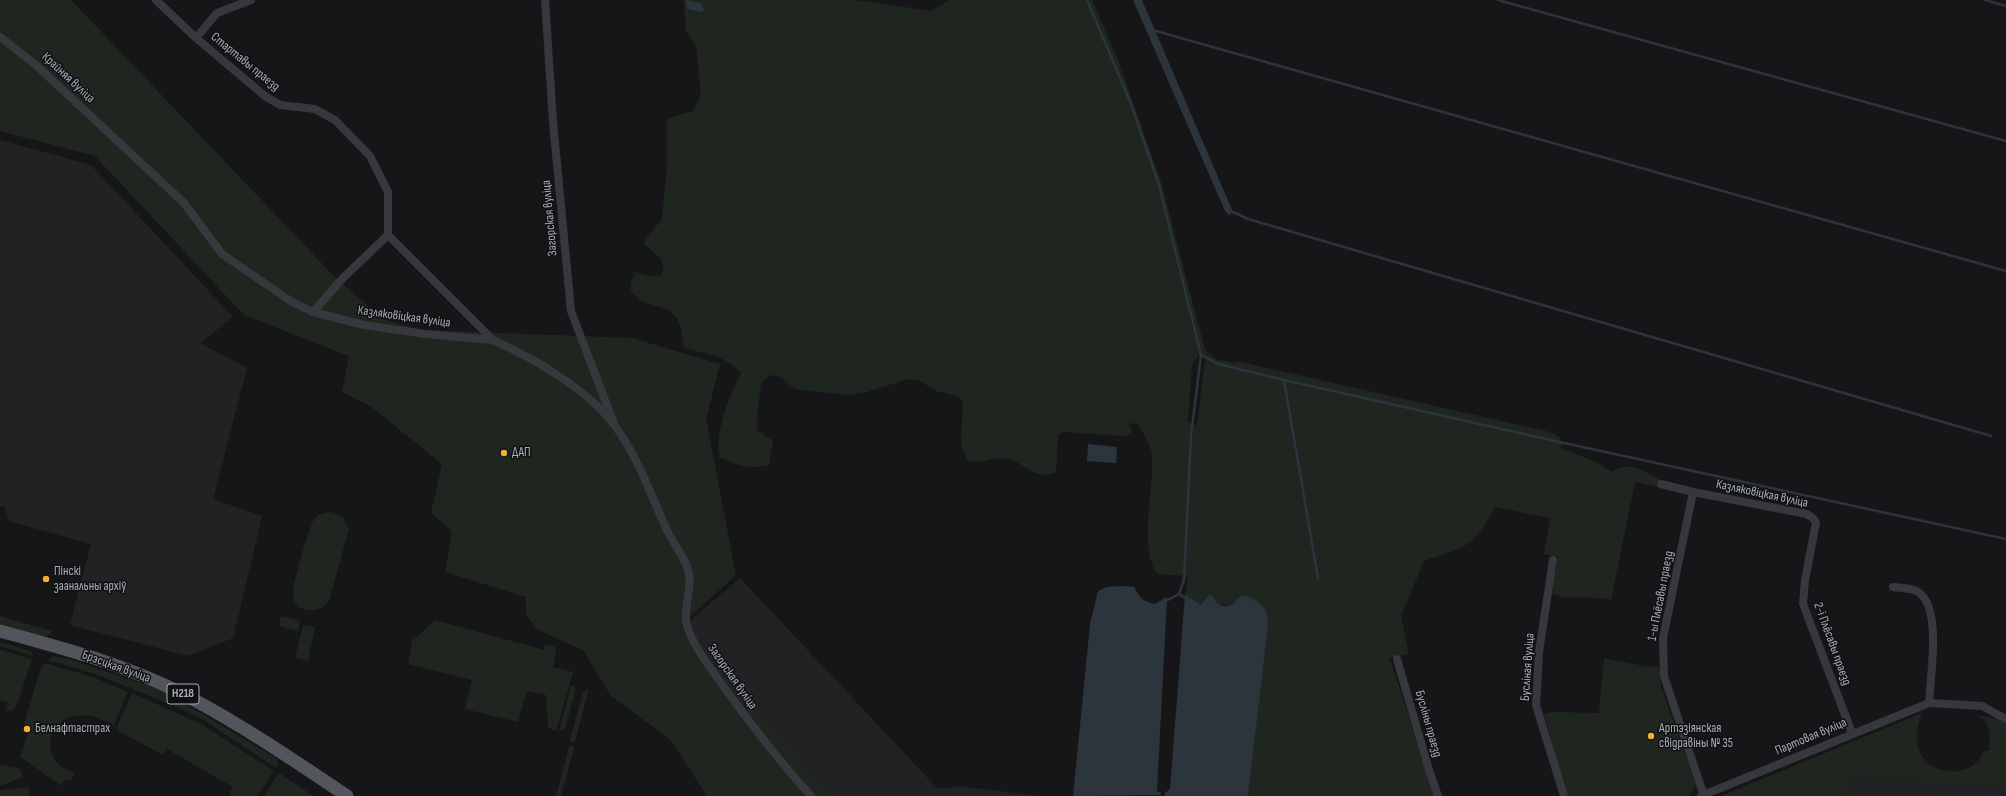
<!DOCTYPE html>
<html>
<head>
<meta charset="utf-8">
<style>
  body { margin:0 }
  canvas { display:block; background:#161618 }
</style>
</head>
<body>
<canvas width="2006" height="796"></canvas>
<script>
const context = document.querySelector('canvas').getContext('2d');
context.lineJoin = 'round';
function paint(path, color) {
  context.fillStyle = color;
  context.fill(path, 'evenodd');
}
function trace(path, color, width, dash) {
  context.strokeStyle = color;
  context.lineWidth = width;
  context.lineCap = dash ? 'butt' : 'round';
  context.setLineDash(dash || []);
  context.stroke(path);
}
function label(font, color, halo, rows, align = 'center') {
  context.font = font + ' "Sofia Sans Condensed",sans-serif';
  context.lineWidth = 3;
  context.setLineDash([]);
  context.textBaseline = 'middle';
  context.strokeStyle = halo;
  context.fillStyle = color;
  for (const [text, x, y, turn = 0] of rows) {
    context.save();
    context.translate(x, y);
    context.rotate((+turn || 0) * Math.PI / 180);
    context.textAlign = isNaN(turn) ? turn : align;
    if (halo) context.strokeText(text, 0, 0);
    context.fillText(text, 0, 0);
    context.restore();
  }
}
paint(new Path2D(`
  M0 140 91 165 233 317 200 343 247 368 213 499 262 516 233 638 189 656 70 625 91 544 9 521 5 506H0Z
  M740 578 938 789 959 786 1039 796H821L684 626Z
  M1849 778 2006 788V796H1847Z`), '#222225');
paint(new Path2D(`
  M0 0H71L332 274 382 319 422 330 632 338 720 364 706 419 736 575 681 625 832 796H707L670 739 611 696 583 650 538 630 526 615V597L445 572 452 531 431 513 442 464 370 406 342 392 349 356 244 315 95 156 0 131Z
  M684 0H856L932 11 949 0H1092L1120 65 1162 185 1205 350 1218 360 1235 363 1236 361 1550 432 1559 437 1563 444 1561 448 1598 463 1612 472C1626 460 1648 472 1662 481V488L1635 482 1611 600C1591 595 1572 601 1552 594L1558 557 1544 554 1550 518 1495 507C1487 523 1475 543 1456 550 1446 554 1434 557 1424 561L1401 616 1409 654 1389 658C1406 704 1418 750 1434 796H1248L1268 627 1239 597C1227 609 1229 604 1215 604 1210 604 1206 605 1201 606L1185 595 1188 576 1158 574C1138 552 1155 484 1152 454 1150 443 1143 433 1137 424L1129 423 1132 432 1127 436 1063 432 1058 436 1056 472C1034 481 1030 466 1011 460 994 454 985 466 968 460 955 442 965 421 962 400L953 395 936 391 919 380 908 379 867 392 850 395 795 389 781 377 772 375 766 378 761 384 757 415V430L773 441 769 465C750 470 736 465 719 457 716 429 728 398 741 373 727 356 704 353 684 348L681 327 677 318 669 310 641 301 631 292V282L635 272 652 277 661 275 664 269 661 259 643 243 662 219 667 168V119L693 111 701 95 696 46 686 31ZM1199 355 1205 359 1197 426 1188 421 1192 365Z
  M332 512 343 518 349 529 329 601C318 615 293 614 293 593 293 584 310 523 315 518 320 513 326 513 332 512Z
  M0 616 52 631 51 634 42 637 0 626Z
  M281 616 300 621 298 631 279 626Z
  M435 620 544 650 545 645 553 646 556 649 553 667 573 672 556 731 548 727 546 695 527 691 518 722 465 709 472 680 408 664 412 641Z
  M303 625 315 627 308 661 295 658Z
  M0 642 31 651 33 656 0 646Z
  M0 650 32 659 17 705 13 710 5 712 8 702 0 700Z
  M53 656 69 659 164 691 276 758 278 762 276 768 202 719 177 707 95 674 48 660Z
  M1604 658 1649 667 1659 666 1661 686 1696 785 1689 796H1567L1544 714 1552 712 1599 713Z
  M45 663 93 677 128 692 114 725C48 689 31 763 74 772L72 780 62 781V786L20 757 28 733 22 731 40 670Z
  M571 685 576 688 565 729 559 731Z
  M589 689 575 741 571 742 570 740 583 693Z
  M132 693 201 724 274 771 257 796H232L230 793 233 787 167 749 164 754 160 753 118 731 116 729Z
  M1922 713C1896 773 1970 789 1984 751H1989C1990 736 1992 722 1977 715L1997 719 2006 723V788L1850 778 1847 796H1721Z
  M569 747 572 746 574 748 561 796H556Z
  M0 765 19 768 23 777 0 786Z
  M279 773 313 796H264Z
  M29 787V796H0V790Z`), '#1e261f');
paint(new Path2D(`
  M685 0 701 3 704 11 701 12 687 9Z
  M1133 0H1142L1233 212 1229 215 1225 211Z
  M1088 444 1117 447 1116 463 1087 461Z
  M1122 586 1134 587C1140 598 1142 601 1155 604L1167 597 1157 791 1161 793V795L1073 796 1090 624 1098 591 1107 587Z
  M1210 594C1215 601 1219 607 1227 606 1233 606 1235 599 1240 597 1249 593 1261 603 1266 611 1268 615 1267 622 1268 627L1248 796H1164L1165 793 1170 789 1185 595 1201 605Z`), '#2c353c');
trace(new Path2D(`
  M1087 0 1131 104 1159 185 1201 355 1191 435 1184 580 1179 594 1164 602
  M1498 0 2006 141
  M1985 0 2006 6
  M1156 31 2006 271
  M1233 212 1248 219 1991 436
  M1201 355 1218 364 1284 380 1564 443 2006 539
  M1284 380 1318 578
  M1179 594 1187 599`), '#2c353c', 2.5);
trace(new Path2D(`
  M156 0 196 38 217 13 251 0
  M545 0 553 122 571 311 613 421
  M0 37 36 65 184 203 222 254 292 302 313 312 364 325 425 334 493 340
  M196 38 265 96 280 105 315 109 335 120 370 156 388 192V235
  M388 235 493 340C533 358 589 390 615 426 637 456 650 492 665 526 671 541 683 554 688 569 694 587 681 613 688 629 697 652 712 670 726 690 753 727 780 762 811 796
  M313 312 343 278 388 235
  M1661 484 1693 492 1807 514 1814 519 1816 523 1805 580 1803 604 1852 733
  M1693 492 1663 638 1664 676 1704 796
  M1553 560 1539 652 1536 705 1564 796
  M1893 587C1899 588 1908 588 1914 590 1944 600 1930 678 1929 703
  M1397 659 1429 770 1438 796
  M1701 796 1929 703 1982 706 2006 719`), '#37383d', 8);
trace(new Path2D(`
  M0 631C63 648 127 665 185 695 242 725 295 761 347 796`), '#53555c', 13);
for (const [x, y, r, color] of [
  [504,453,4,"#f2b134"],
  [46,579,4,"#f2b134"],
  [27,729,4,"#f2b134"],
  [1651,736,4,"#f2b134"]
]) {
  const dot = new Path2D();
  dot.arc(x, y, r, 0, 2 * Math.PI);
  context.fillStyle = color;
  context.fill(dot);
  trace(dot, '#111113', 1.5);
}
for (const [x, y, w] of [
  [183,694,32]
]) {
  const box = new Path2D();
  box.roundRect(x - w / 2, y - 10, w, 20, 3);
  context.fillStyle = '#111113';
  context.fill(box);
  trace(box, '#a8adb8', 1);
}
label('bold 12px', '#a8adb8', null, [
  ["Н218",183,694]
]);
label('13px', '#a8adb8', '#111113', [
  ["Стартавы праезд",245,62,39],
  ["Крайняя вуліца",68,78,43],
  ["Загорская вуліца",550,218,-95],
  ["Казляковіцкая вуліца",404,317,8],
  ["Казляковіцкая вуліца",1762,494,12],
  ["1-ы Плёсавы праезд",1661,596,-79],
  ["2-і Плёсавы праезд",1832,644,70],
  ["Брэсцкая вуліца",116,667,20],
  ["Бусліная вуліца",1528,667,-86],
  ["Загорская вуліца",732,677,55],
  ["Бусліны праезд",1428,724,74],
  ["Партовая вуліца",1811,737,-23]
]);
label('13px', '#a8adb8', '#111113', [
  ["ДАП",512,453],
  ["Пінскі",54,572],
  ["заанальны архіў",54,587],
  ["Белнафтастрах",35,729],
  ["Артэзіянская",1659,729],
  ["свідравіны № 35",1659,744]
], 'left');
</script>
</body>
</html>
